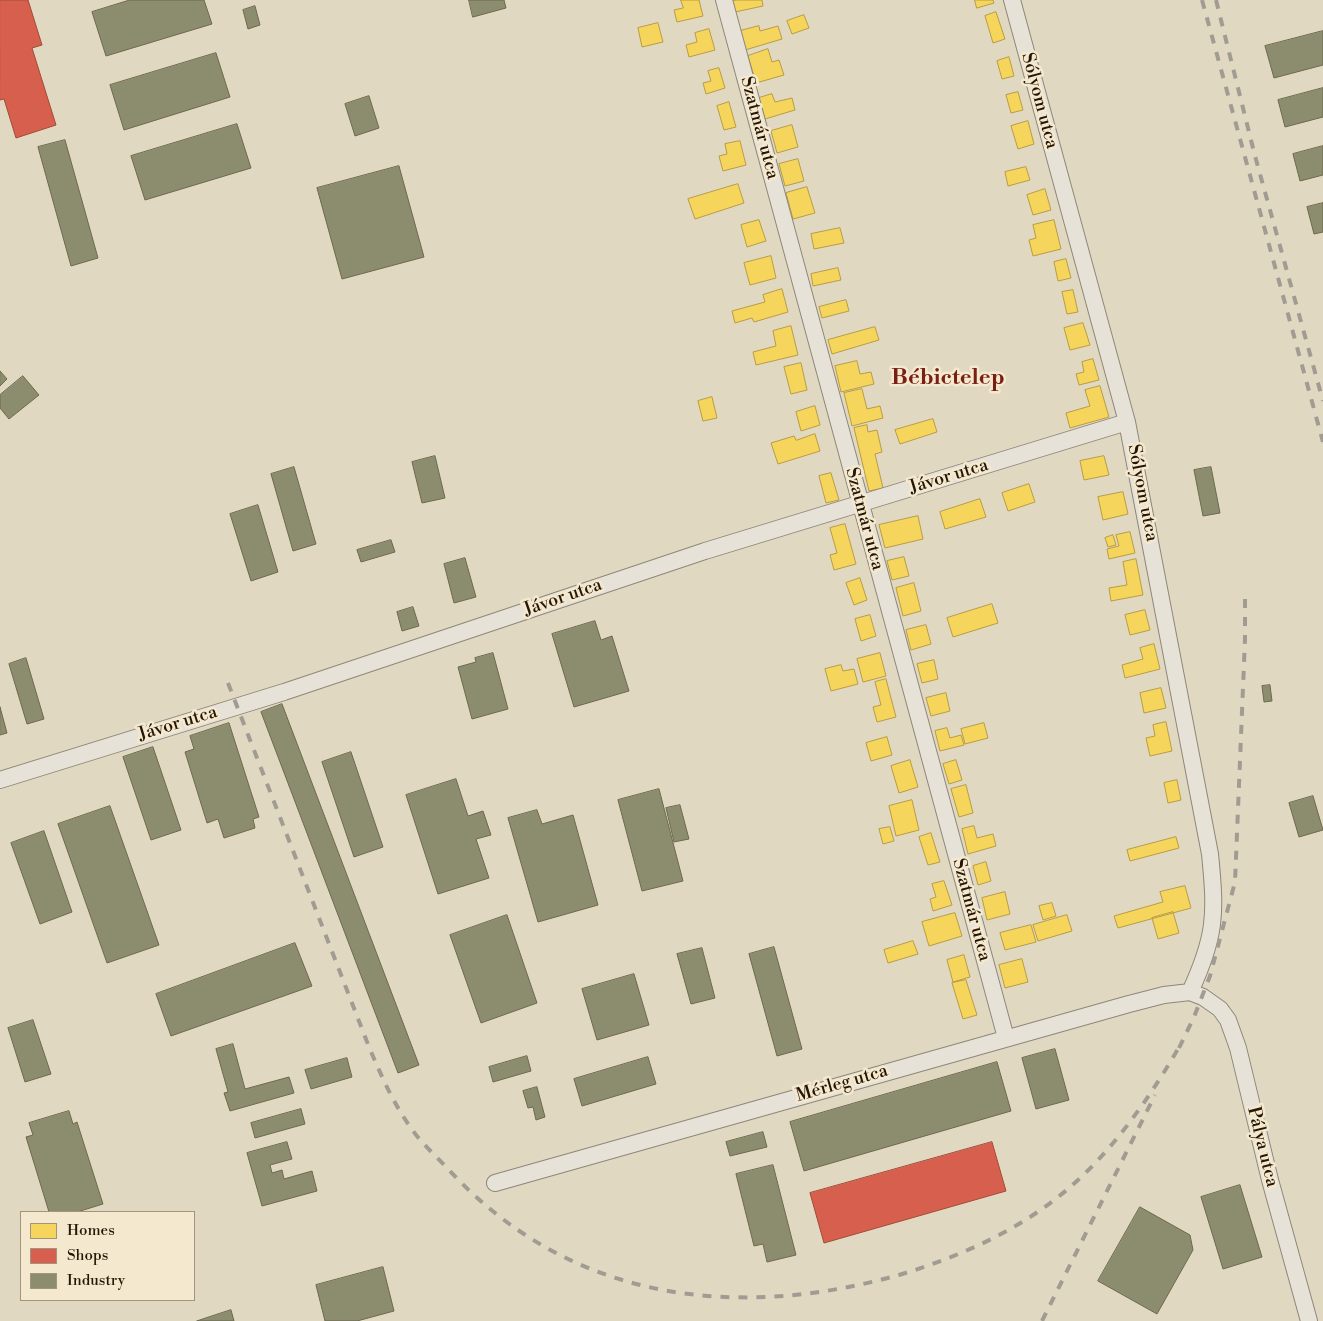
<!DOCTYPE html>
<html>
<head>
<meta charset="utf-8">
<style>
  body { margin:0 }
  #map { position:relative; width:1323px; height:1321px; overflow:hidden; background:#e1d8c2; font-family:"Libre Bodoni",serif }
  canvas { display:block }
  .legend { position:absolute; left:20px; top:1211px; width:175px; height:90px; box-sizing:border-box; background:#f4e9cf; border:1px solid #a1957e; margin:0; padding:6px 9px; list-style:none; font-size:15px; color:#251605 }
  .legend li { display:flex; align-items:center; gap:10px; height:25px }
  .legend b { width:25px; border:1px solid #a1957e }
</style>
</head>
<body>
<div id="map">
<canvas width="1323" height="1321"></canvas>
<ul class="legend">
<li><b style="height:14px;background:#f6d55c"></b>Homes</li>
<li><b style="height:14px;background:#d6604d"></b>Shops</li>
<li><b style="height:14px;background:#8c8c6e"></b>Industry</li>
</ul>
</div>
<script>
const context = document.querySelector('canvas').getContext('2d');
context.lineJoin = 'round';
function paint(path, color) {
  context.fillStyle = color;
  context.fill(path, 'evenodd');
}
function trace(path, color, width, dash) {
  context.strokeStyle = color;
  context.lineWidth = width;
  context.lineCap = dash ? 'butt' : 'round';
  context.setLineDash(dash || []);
  context.stroke(path);
}
function label(font, color, halo, rows, align = 'center') {
  context.font = font + ' "Libre Bodoni",serif';
  context.lineWidth = 5;
  context.setLineDash([]);
  context.textBaseline = 'middle';
  context.strokeStyle = halo;
  context.fillStyle = color;
  for (const [text, x, y, turn = 0] of rows) {
    context.save();
    context.translate(x, y);
    context.rotate((+turn || 0) * Math.PI / 180);
    context.textAlign = isNaN(turn) ? turn : align;
    if (halo) context.strokeText(text, 0, 0);
    context.fillText(text, 0, 0);
    context.restore();
  }
}
const homes = new Path2D(`
  M681 0H699L703 16 677 22 674 10 683 8Z
  M737 0H762L763 6 735 12 732 1Z
  M975 0H993L994 3 977 8Z
  M996 12 1005 39 993 43 985 16Z
  M804 15 809 28 792 34 787 21Z
  M658 23 663 42 642 47 638 28Z
  M759 26 760 31 778 26 782 39 745 50 740 31Z
  M709 29 715 50 689 57 686 45 697 42 695 33Z
  M768 49 772 62 779 60 784 75 756 83 748 56Z
  M1009 57 1014 76 1002 79 997 61Z
  M719 68 725 88 706 94 703 83 711 81 708 71Z
  M1018 92 1023 110 1011 113 1006 95Z
  M772 94 775 102 792 98 795 110 765 119 759 98Z
  M729 102 736 127 724 130 717 106Z
  M1028 121 1034 144 1018 149 1011 126Z
  M792 125 798 147 777 153 771 131Z
  M740 141 746 165 723 171 719 156 727 154 725 144Z
  M798 159 804 181 785 186 779 164Z
  M1026 167 1030 180 1008 186 1005 172Z
  M738 184 744 203 695 219 688 199Z
  M807 187 815 213 793 219 786 193Z
  M1045 189 1051 210 1033 215 1027 195Z
  M759 220 766 241 747 247 741 225Z
  M1054 220 1061 249 1033 256 1029 240 1036 238 1033 225Z
  M840 228 844 243 814 249 811 234Z
  M771 256 776 278 750 285 744 263Z
  M1066 259 1071 278 1058 281 1054 262Z
  M838 268 841 280 813 286 811 274Z
  M782 289 788 312 754 322 752 318 735 323 732 311 765 302 763 295Z
  M1073 290 1078 312 1067 314 1062 292Z
  M846 300 849 311 822 318 819 307Z
  M1083 323 1090 345 1070 350 1064 328Z
  M791 326 798 355 756 365 753 352 776 346 773 331Z
  M875 327 879 340 832 354 828 340Z
  M1093 359 1099 380 1079 385 1076 374 1084 372 1082 362Z
  M857 361 860 374 871 372 874 384 841 392 835 366Z
  M801 363 807 390 791 394 784 367Z
  M1100 386 1109 417 1070 428 1066 413 1090 406 1085 390Z
  M862 389 867 409 880 406 883 418 852 426 844 393Z
  M712 397 717 418 703 421 698 401Z
  M815 406 820 425 801 431 796 412Z
  M933 419 937 432 900 444 895 430Z
  M867 425 868 432 877 430 882 452 875 454 883 488 869 491 854 428Z
  M815 434 820 451 778 464 771 443 794 436 796 440Z
  M1104 456 1109 475 1084 480 1080 461Z
  M831 473 839 500 826 503 819 476Z
  M1029 484 1035 502 1008 511 1002 493Z
  M1123 492 1128 514 1103 520 1098 497Z
  M980 499 986 517 945 529 940 512Z
  M918 516 923 539 885 548 879 525Z
  M845 524 856 564 834 570 830 555 837 553 830 528Z
  M1130 532 1135 553 1109 559 1107 549 1119 546 1116 535Z
  M1113 535 1116 545 1108 547 1105 538Z
  M904 557 909 576 892 580 887 561Z
  M1136 559 1143 595 1111 601 1109 588 1127 585 1123 562Z
  M860 578 867 600 854 605 846 583Z
  M914 583 921 611 903 616 896 588Z
  M992 604 998 623 953 637 947 618Z
  M1145 610 1150 630 1130 635 1125 615Z
  M870 615 876 636 861 641 855 619Z
  M926 625 931 644 911 650 906 630Z
  M1154 644 1160 669 1125 678 1122 665 1143 659 1140 648Z
  M880 653 886 676 863 682 857 659Z
  M934 660 938 679 922 683 917 664Z
  M841 665 843 671 854 669 858 684 831 691 825 669Z
  M886 679 896 717 877 722 873 707 881 705 875 682Z
  M1161 688 1166 708 1144 713 1140 693Z
  M946 693 950 711 931 716 926 698Z
  M1166 722 1172 751 1150 756 1146 738 1155 736 1153 725Z
  M984 723 988 738 965 744 961 729Z
  M947 728 950 738 961 735 964 745 940 751 935 731Z
  M887 737 892 755 871 761 866 743Z
  M910 760 918 787 899 793 891 766Z
  M956 760 962 780 949 784 943 764Z
  M1177 780 1181 800 1168 803 1164 783Z
  M966 785 973 813 959 817 951 789Z
  M912 800 919 830 896 836 889 806Z
  M974 826 977 838 993 834 996 846 968 854 962 829Z
  M890 827 894 841 883 844 879 829Z
  M931 833 940 862 928 865 919 837Z
  M1176 837 1179 848 1130 861 1127 850Z
  M986 862 991 881 978 885 973 866Z
  M944 881 952 905 933 911 930 899 936 897 932 884Z
  M1185 886 1191 908 1118 928 1114 916 1163 902 1160 892Z
  M1005 892 1010 914 987 920 982 898Z
  M1052 903 1056 916 1043 920 1039 906Z
  M1173 912 1179 933 1158 939 1152 918Z
  M955 913 962 936 929 946 922 922Z
  M1067 915 1072 931 1038 941 1033 925Z
  M1031 925 1036 942 1005 950 1000 933Z
  M913 941 918 954 888 963 884 950Z
  M964 955 970 977 953 982 947 960Z
  M1022 959 1028 982 1005 988 999 965Z
  M966 980 977 1015 963 1019 952 983Z`);
paint(homes, '#f6d55c');
trace(homes, '#b79c42', 1);
const shops = new Path2D(`
  M0 0H28L42 45 32 48 56 125 16 138 4 99 0 100Z
  M992 1142 1006 1191 824 1243 810 1193Z`);
paint(shops, '#d6604d');
trace(shops, '#a14a37', 1);
const industry = new Path2D(`
  M130 0H204L212 24 106 56 92 12Z
  M469 0H504L506 8 473 17Z
  M255 6 260 25 248 29 243 10Z
  M1323 31V65L1274 78 1265 46Z
  M216 53 230 97 124 130 110 85Z
  M1323 88V117L1285 127 1278 100Z
  M369 96 379 128 355 136 345 104Z
  M237 124 251 168 145 200 131 156Z
  M65 140 98 258 71 266 38 147Z
  M1323 146V175L1300 181 1293 154Z
  M399 166 424 257 342 279 317 188Z
  M1323 203V232L1314 234 1307 207Z
  M0 371 7 379 0 386Z
  M23 376 39 395 9 419 0 408V395Z
  M435 456 445 498 422 503 412 462Z
  M294 467 316 544 293 551 271 474Z
  M1211 467 1220 513 1203 516 1194 470Z
  M258 505 278 572 251 581 230 514Z
  M391 540 395 552 361 562 357 550Z
  M465 558 476 597 454 603 444 564Z
  M413 607 419 626 402 631 397 612Z
  M595 621 601 640 612 636 629 691 574 707 552 634Z
  M493 653 508 709 472 719 458 667 476 662 475 658Z
  M26 658 44 719 27 724 9 664Z
  M1270 685 1272 701 1264 702 1262 686Z
  M282 704 419 1065 398 1073 261 712Z
  M0 707 7 733 0 735Z
  M229 723 259 817 253 819 255 828 224 838 218 819 207 823 185 752 194 749 190 736Z
  M153 747 181 830 151 840 123 757Z
  M351 752 383 847 354 857 322 762Z
  M456 779 468 816 483 811 491 835 476 839 489 878 438 894 406 795Z
  M659 789 683 881 642 891 618 800Z
  M1313 796 1323 830 1299 837 1289 803Z
  M680 805 689 839 674 842 666 808Z
  M110 806 159 945 107 963 58 824Z
  M537 810 542 824 573 815 598 905 538 922 508 818Z
  M44 831 72 912 40 924 11 843Z
  M507 915 537 1003 481 1023 450 935Z
  M295 943 312 986 171 1036 156 994Z
  M774 947 802 1049 777 1056 749 954Z
  M702 948 715 998 691 1004 677 954Z
  M634 974 649 1025 597 1040 582 989Z
  M33 1020 51 1074 25 1082 8 1028Z
  M233 1044 245 1089 289 1077 294 1093 230 1111 224 1093 228 1092 216 1049Z
  M1055 1049 1069 1100 1036 1109 1022 1058Z
  M527 1056 531 1071 493 1082 489 1067Z
  M648 1057 656 1084 582 1106 574 1079Z
  M347 1058 352 1077 311 1089 305 1070Z
  M997 1062 1011 1111 804 1171 790 1122Z
  M537 1087 545 1117 536 1120 533 1107 528 1108 523 1091Z
  M301 1109 305 1124 255 1138 251 1123Z
  M69 1111 73 1124 77 1122 103 1204 77 1212H49L26 1137 33 1135 29 1123Z
  M763 1132 767 1147 730 1156 726 1142Z
  M287 1142 292 1159 270 1165 272 1173 282 1170 284 1179 312 1171 317 1191 262 1206 247 1153Z
  M773 1165 796 1255 767 1262 763 1244 754 1246 736 1174Z
  M1240 1185 1262 1257 1223 1269 1201 1197Z
  M1140 1207 1190 1235 1193 1250 1157 1314 1098 1281Z
  M383 1267 394 1311 357 1321H325L316 1285Z
  M231 1310 234 1321H197Z`);
paint(industry, '#8c8c6e');
trace(industry, '#6d694e', 1);
const minor = new Path2D(`
  M724 0 1006 1038
  M1012 0 1127 422 1210 854C1216 914 1216 936 1190 992
  M0 780 284 692 705 551 1127 422
  M495 1183 1129 1004 1164 995 1190 992 1203 997 1220 1009 1228 1020 1238 1048 1270 1180 1309 1321`);
trace(minor, '#8e8779', 18);
trace(minor, '#e7e2d7', 16);
trace(new Path2D(`
  M1202 0 1323 442
  M1216 0 1255 156 1323 401
  M228 683 369 1047C381 1075 393 1103 411 1128 421 1143 436 1156 449 1170 570 1301 734 1321 899 1275 965 1255 1027 1227 1078 1180 1120 1141 1154 1091 1182 1042
  M1179 1048 1194 1017 1210 976 1235 882 1245 639V592
  M1042 1321 1155 1095`), '#a19c92', 4, [9, 9]);
label('18px', '#251605', '#f4e9cf', [
  ["Sólyom utca",1039,101,75],
  ["Szatmár utca",759,128,75],
  ["Jávor utca",949,477,-17],
  ["Sólyom utca",1142,493,79],
  ["Szatmár utca",864,519,75],
  ["Jávor utca",563,598,-19],
  ["Jávor utca",178,724,-17],
  ["Szatmár utca",971,910,75],
  ["Mérleg utca",842,1084,-16],
  ["Pálya utca",1262,1147,76]
]);
label('bold 22px', '#7a1f14', '#f4e9cf', [
  ["Bébictelep",948,379]
]);
</script>
</body>
</html>
